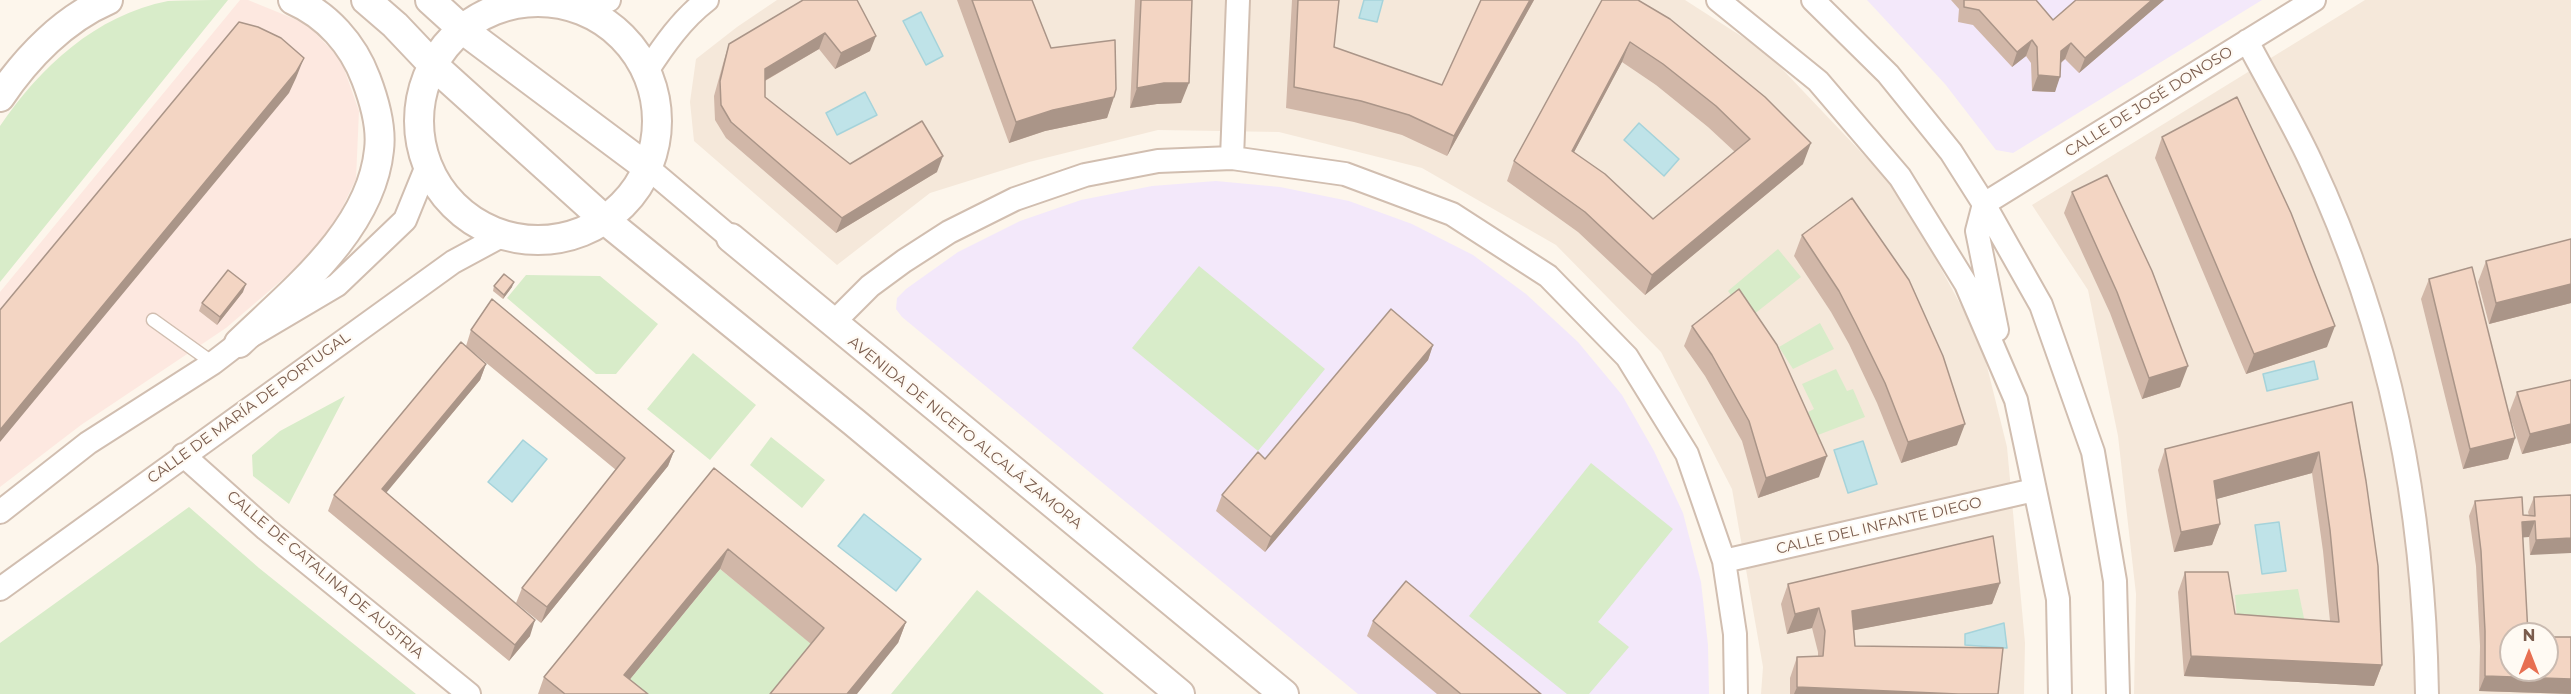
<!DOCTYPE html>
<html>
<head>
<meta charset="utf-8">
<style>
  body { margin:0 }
  #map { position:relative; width:2571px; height:694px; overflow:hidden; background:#fdf6ec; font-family:Montserrat,sans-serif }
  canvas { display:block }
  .north { position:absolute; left:2499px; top:622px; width:60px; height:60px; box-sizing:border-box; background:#fffaf3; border:2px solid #cabbb1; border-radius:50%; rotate:0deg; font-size:16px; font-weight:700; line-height:24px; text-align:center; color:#7a5c4d }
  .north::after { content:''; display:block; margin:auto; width:21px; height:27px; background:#e76f51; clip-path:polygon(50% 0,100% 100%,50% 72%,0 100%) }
</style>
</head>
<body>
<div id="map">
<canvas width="2571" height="694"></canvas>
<div class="north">N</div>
</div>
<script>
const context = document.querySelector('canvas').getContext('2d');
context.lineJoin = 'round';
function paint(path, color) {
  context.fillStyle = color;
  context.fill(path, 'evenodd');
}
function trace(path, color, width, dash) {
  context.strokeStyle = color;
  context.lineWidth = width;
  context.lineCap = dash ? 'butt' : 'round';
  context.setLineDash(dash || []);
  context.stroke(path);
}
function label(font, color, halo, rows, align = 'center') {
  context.font = font + ' Montserrat,sans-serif';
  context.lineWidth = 4.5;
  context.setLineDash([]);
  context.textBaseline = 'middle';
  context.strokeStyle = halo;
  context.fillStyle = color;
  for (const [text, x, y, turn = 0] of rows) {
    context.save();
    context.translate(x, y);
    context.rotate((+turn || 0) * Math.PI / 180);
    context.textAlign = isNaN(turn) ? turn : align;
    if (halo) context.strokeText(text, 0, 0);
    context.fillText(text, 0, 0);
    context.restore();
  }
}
paint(new Path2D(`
  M777 0H1685L1766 52 1899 192 1981 342 2007 447 2025 643 2024 694H1761L1763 667 1732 489 1661 352 1556 245 1422 168 1279 132 1158 130 1029 162 930 193 837 265 694 141 690 102 696 59 737 27Z
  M2365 0H2571V694H2134L2136 594 2118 436 2088 290 2032 205ZM2511 634H2547V670H2511Z`), '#f5e8da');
paint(new Path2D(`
  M240 0H248L307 24 341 60 359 111 356 179 333 227 296 268 226 328 81 425 0 487V292Z`), '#fde8e0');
paint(new Path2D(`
  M1867 0H2262L2013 153 1996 150 1945 84Z
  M1216 181 1280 187 1349 201 1412 224 1473 255 1526 294 1578 342 1622 395 1654 451 1683 513 1701 582 1708 645 1709 694H1358L902 317 896 309 897 298 906 289 958 252 1020 221 1081 200 1152 186Z`), '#f3e8fa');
paint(new Path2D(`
  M228 0 0 282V126C40 67 96 15 168 1 187 0 209 0 228 0Z
  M1778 249 1801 277 1748 319 1728 291Z
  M1199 266 1325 369 1258 451 1132 348Z
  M526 275 600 276 658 324 616 374H596L507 298Z
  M1820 323 1834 349 1793 369 1779 347Z
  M693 353 756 405 710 460 647 409Z
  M1836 369 1847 391 1853 389 1865 417 1818 435 1808 412 1814 409 1802 384Z
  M345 396 289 504 253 476 252 455 280 431Z
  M771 437 825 480 802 508 750 465Z
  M1591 463 1673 529 1598 622 1629 647 1589 694H1567L1469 616Z
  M189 507 259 568 416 694H0V643Z
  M720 569 817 648 779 694H618Z
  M2298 589 2306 628 2238 630 2235 595Z
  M977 590 1104 694H891Z`), '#d8ecc9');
const water = new Path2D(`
  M1364 0H1383L1377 22 1359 18Z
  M921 12 943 56 926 65 903 21Z
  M865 92 877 115 837 135 826 113Z
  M1639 123 1679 159 1664 176 1624 140Z
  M2314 361 2318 379 2267 391 2263 374Z
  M523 440 547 459 512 502 488 482Z
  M1863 441 1877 484 1848 493 1834 450Z
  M864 514 921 559 896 591 838 546Z
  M2279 522 2286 571 2262 574 2255 525Z
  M2004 623 2007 648 1965 645V634Z`);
paint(water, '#bfe3e8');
trace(water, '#a5d3da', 1.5);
const service = new Path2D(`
  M153 320 213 363`);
const minor = new Path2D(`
  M1718 0 1818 81 1900 177 1966 284 2016 400 2058 599 2060 694
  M1813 0 1888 74 1951 152 1984 204 2041 305 2093 452 2115 581 2118 694
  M586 11 609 0
  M2247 41C2268 81 2292 121 2311 162 2391 332 2424 507 2427 694
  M647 71C664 45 682 19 707 0
  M1232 158 1238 0
  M648 168 731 238
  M832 324 870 286 904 261 949 232 1015 199 1085 175 1158 161 1232 158 1345 174 1452 214 1548 276 1627 357 1687 454 1724 561 1735 634 1736 694
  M1997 330 1977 231 1984 204 2314 0
  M183 455 266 529 469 694
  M0 512 88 443 213 363 239 343 337 285 405 220 427 166
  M1724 561 2034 490
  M0 589 453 262 503 235`);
const tertiary = new Path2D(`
  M366 0 395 25 432 64 605 220 855 423 1180 694
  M430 0 462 29 648 168
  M419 121a119 119 0 1 1 238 0a119 119 0 1 1-238 0Z
  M0 97C27 57 64 19 108 0
  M731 238 1284 694
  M239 343C293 291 371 230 379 150 382 127 374 100 366 79 353 44 327 15 293 0`);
trace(service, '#d1beb0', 15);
trace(minor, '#d1beb0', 26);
trace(tertiary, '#d1beb0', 32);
trace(service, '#fff', 12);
trace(minor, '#fff', 22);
trace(tertiary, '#fff', 28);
paint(new Path2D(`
  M803 0 870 51 835 69 819 49 765 81V97L850 164 937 172 836 233 726 138 715 120 714 96 724 60 729 44Z
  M957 0H1032L1051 48 1114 97 1107 118 1045 131 1009 143Z
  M1135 0H1192L1181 103 1157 104 1130 108Z
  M1292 0H1339L1334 47 1442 85 1481 0H1534L1447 156 1402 135 1354 122 1286 108Z
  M1602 0 1803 164 1645 295 1578 232 1507 181 1514 161ZM1622 62 1656 85 1708 127 1735 152 1653 219 1574 152Z
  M1951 0H2036L2053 20 2076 0H2164L2079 73 2065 59 2061 63 2055 92 2032 91 2031 63 2026 56 2012 67 1973 25 1958 22 1959 9Z
  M2162 137 2327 347 2246 374 2155 158Z
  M2072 192 2180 387 2142 399 2110 313 2064 213Z
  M1802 235 1957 445 1901 463 1877 403 1849 344 1831 312 1794 256Z
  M2571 239V303L2489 324 2478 282 2486 261Z
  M2429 279 2515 438 2508 459 2463 469 2421 299Z
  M494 286 512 287 503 299 493 291Z
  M243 292 217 325 199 311 202 303Z
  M1692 326 1819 477 1758 498 1742 441 1705 376 1684 346Z
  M471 330 674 451 668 466 541 623 516 603 522 588 616 470 467 347 486 364 480 380 386 492 530 636 509 661 328 511 334 495 466 346Z
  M1433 345 1428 360 1265 552 1216 511 1222 495 1265 459Z
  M2571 380V443L2522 454 2509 413 2517 392Z
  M2352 402 2382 665 2374 686 2184 676 2178 592 2185 572 2235 614 2330 621 2323 551 2312 473 2216 499 2220 524 2212 545 2174 552 2158 470 2165 449Z
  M714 468 906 622 898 643 811 644 720 569 630 679 648 694H538L544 677Z
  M2571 495 2530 555 2529 537H2523L2511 634 2571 694 2479 691 2480 646 2476 566 2469 516 2475 501 2523 515 2529 516 2528 512 2534 497Z
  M2000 583 1992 604 1854 630 1855 646 1998 694H1790V678L1797 657 1818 656V652L1812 628 1787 634 1781 604 1788 584Z
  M1373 621 1541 694H1437L1367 636Z`), '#d1b7a8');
paint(new Path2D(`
  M1530 0H1534L1447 156 1454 136Z
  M2152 0H2164L2079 73 2085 58Z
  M825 33 819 49 759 84 765 69Z
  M876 36 870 51 835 69 841 53Z
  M2032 40 2026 56 2012 67 2017 52Z
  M1630 42 1622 62 1564 171 1572 151Z
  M2071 43 2065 59 2055 67 2061 51Z
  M304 58 296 78 289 93 0 442V430Z
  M2038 75 2060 77 2055 92 2032 91Z
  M1164 83H1189L1181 103 1157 104 1130 108 1137 88Z
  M1114 97 1107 118 1045 131 1009 143 1016 122 1053 110Z
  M1811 143 1803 164 1645 295 1652 275Z
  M943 156 937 172 836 233 842 218Z
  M514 282 512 287 503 299 504 295Z
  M246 284 243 292 217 325 220 317Z
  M2571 284V303L2489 324 2496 303Z
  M2335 326 2327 347 2246 374 2254 354Z
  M1433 345 1428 360 1265 552 1271 537Z
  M486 364 480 380 377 504 382 489Z
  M2188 366 2180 387 2142 399 2149 378Z
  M1965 424 1957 445 1901 463 1908 442Z
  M2571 424V443L2522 454 2530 434Z
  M2515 438 2508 459 2463 469 2470 449Z
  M674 451 668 466 541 623 547 607Z
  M2319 452 2312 473 2206 502 2214 481Z
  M1827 456 1819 477 1758 498 1766 478Z
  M2535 521 2529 537 2516 538 2522 522Z
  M2220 524 2212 545 2174 552 2181 532Z
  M2571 538V553L2530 555 2536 540Z
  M728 549 720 569 618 694 624 675Z
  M2000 583 1992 604 1845 632 1852 611Z
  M1819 608 1812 628 1787 634 1795 614Z
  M535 620 530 636 509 661 515 645Z
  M906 622 898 643 857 694H847Z
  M2191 656 2382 665 2374 686 2184 676Z
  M2485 676 2571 679V694L2479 691Z
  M1797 687 1958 694H1794Z`), '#aa9588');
const building = new Path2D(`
  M803 0H857L876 36 841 53 825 33 765 69V97L850 164 922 121 943 156 842 218 731 122 721 105 720 81 729 44Z
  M972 0H1032L1051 48 1115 40 1116 89 1114 97 1053 110 1016 122Z
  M1141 0H1192L1189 83H1164L1137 88Z
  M1298 0H1339L1334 47 1442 85 1481 0H1530L1454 136 1409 115 1361 101 1294 87Z
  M1602 0H1638L1670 19 1765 97 1811 143 1652 275 1585 212 1514 161ZM1630 42 1663 64 1716 106 1750 139 1653 219 1605 174 1572 151Z
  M1964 0H2036L2053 20 2076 0H2152L2085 58 2071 43 2061 51 2060 77 2038 75 2037 47 2032 40 2017 52 1979 10 1964 7Z
  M239 22 258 27 281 38 304 58 296 72 0 430V310Z
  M2237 97 2291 213 2335 326 2254 354 2162 137Z
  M2107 175 2152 271 2188 366 2149 378 2117 292 2072 192Z
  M1852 198 1909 280 1943 356 1965 424 1908 442 1885 383 1856 324 1839 291 1802 235Z
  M2571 239V284L2496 303 2486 261Z
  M2472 267 2515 438 2470 449 2429 279Z
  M228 270 246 284 220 317 202 303Z
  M504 274 514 282 504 295 494 286Z
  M1739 289 1777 345 1827 456 1766 478 1749 421 1712 355 1692 326Z
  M492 299 674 451 547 607 522 588 625 458 471 330Z
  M1391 309 1433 345 1271 537 1222 495 1258 452 1265 459Z
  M461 342 486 364 382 489 535 620 515 645 334 495Z
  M2571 380V424L2530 434 2517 392Z
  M2352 402 2366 481 2378 566 2382 665 2191 656 2185 572H2228L2235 614 2339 622 2330 530 2319 452 2214 481 2220 524 2181 532 2165 449Z
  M714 468 906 622 847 694H770L824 628 728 549 624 675 648 694H565L544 677Z
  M2571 495V538L2536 540 2535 521 2522 522 2528 634H2511V670H2547V637H2571V679L2485 676V631L2481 551 2475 501 2522 497 2523 515 2535 516 2534 497Z
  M1993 536 2000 583 1852 611 1855 646 2003 648 1998 694H1958L1797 687V657L1823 656 1825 631 1819 608 1795 614 1788 584Z
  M1406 581 1541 694H1461L1373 621Z`);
paint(building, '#f3d5c3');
trace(building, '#aa9588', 1.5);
label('15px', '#7a5c4d', '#fffaf3', [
  ["CALLE DE JOSÉ DONOSO",2149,102,-32],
  ["CALLE DE MARÍA DE PORTUGAL",249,408,-36],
  ["AVENIDA DE NICETO ALCALÁ ZAMORA",965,433,39],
  ["CALLE DEL INFANTE DIEGO",1879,526,-13],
  ["CALLE DE CATALINA DE AUSTRIA",325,575,40]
]);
</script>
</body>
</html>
